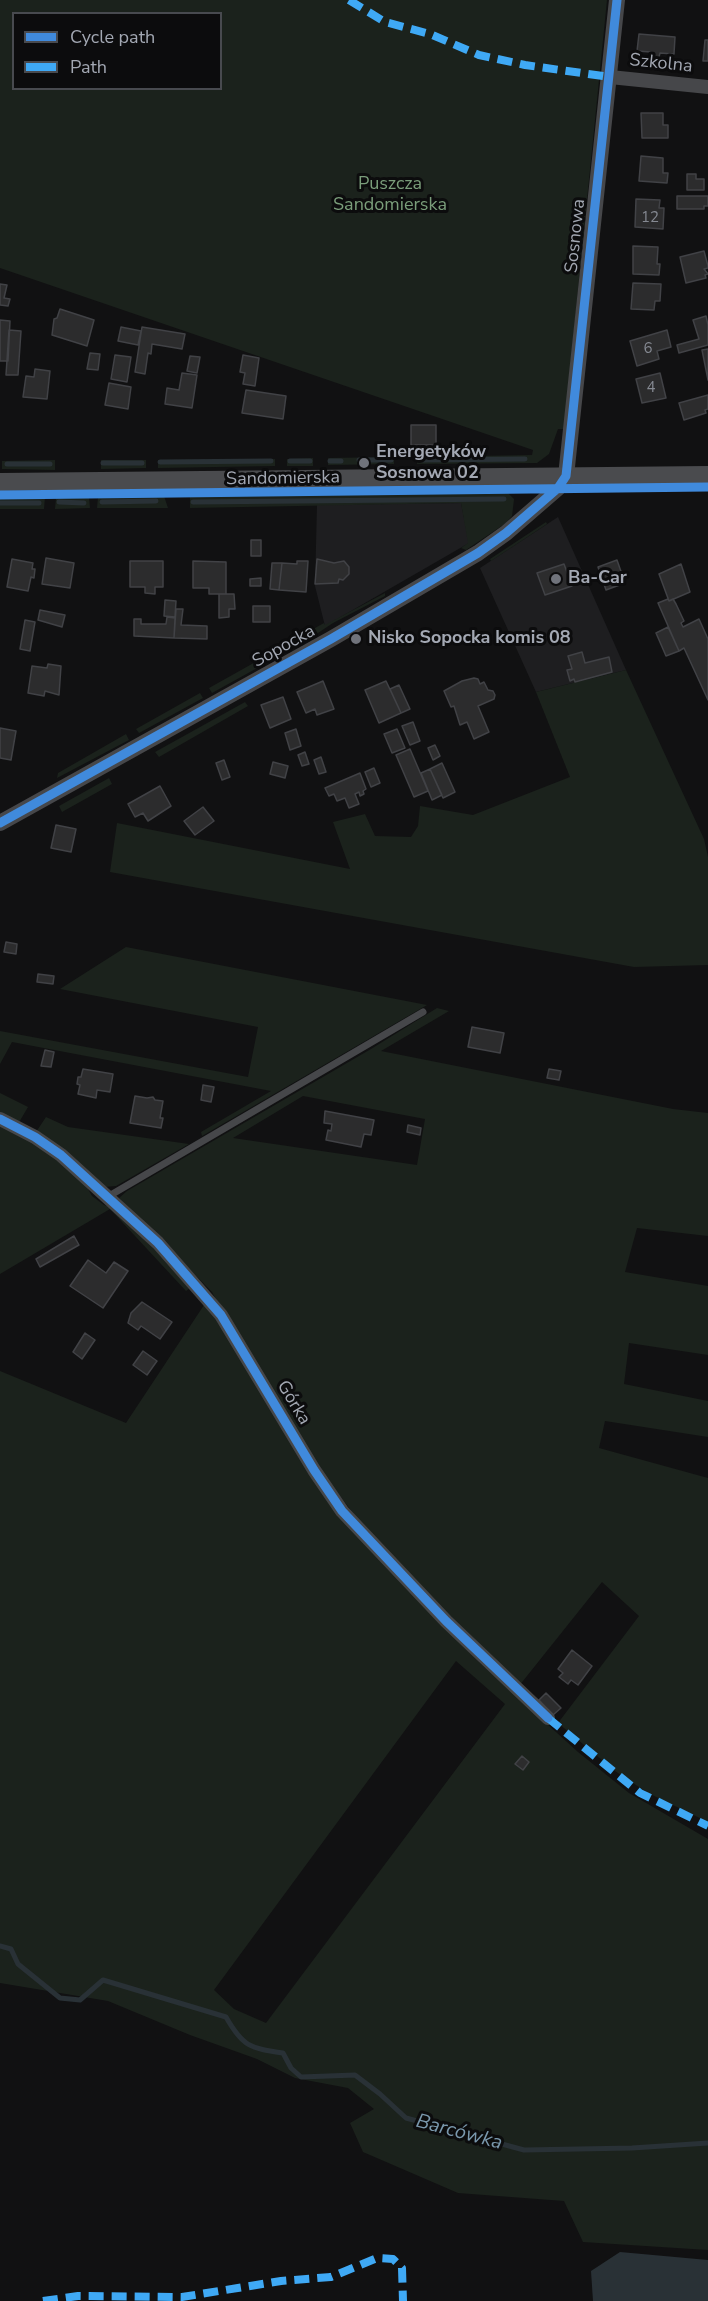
<!DOCTYPE html>
<html>
<head>
<meta charset="utf-8">
<style>
  body { margin:0 }
  #map { position:relative; width:708px; height:2301px; overflow:hidden; background:#111112; font-family:"Nunito Sans",sans-serif }
  canvas { display:block }
  .legend { position:absolute; left:12px; top:12px; width:210px; height:78px; box-sizing:border-box; background:#0c0c0d; border:2px solid #484a4f; margin:0; padding:8px 10px; list-style:none; font-size:18px; color:#a3a8b3 }
  .legend li { display:flex; align-items:center; gap:12px; height:30px }
  .legend b { width:30px; border:2px solid #484a4f }
</style>
</head>
<body>
<div id="map">
<canvas width="708" height="2301"></canvas>
<ul class="legend">
<li><b style="height:8px;background:#408adc"></b>Cycle path</li>
<li><b style="height:8px;background:#3fa9f5"></b>Path</li>
</ul>
</div>
<script>
const context = document.querySelector('canvas').getContext('2d');
context.lineJoin = 'round';
function paint(path, color) {
  context.fillStyle = color;
  context.fill(path, 'evenodd');
}
function trace(path, color, width, dash) {
  context.strokeStyle = color;
  context.lineWidth = width;
  context.lineCap = dash ? 'butt' : 'round';
  context.setLineDash(dash || []);
  context.stroke(path);
}
function label(font, color, halo, rows, align = 'center') {
  context.font = font + ' "Nunito Sans",sans-serif';
  context.lineWidth = 6;
  context.setLineDash([]);
  context.textBaseline = 'middle';
  context.strokeStyle = halo;
  context.fillStyle = color;
  for (const [text, x, y, turn = 0] of rows) {
    context.save();
    context.translate(x, y);
    context.rotate((+turn || 0) * Math.PI / 180);
    context.textAlign = isNaN(turn) ? turn : align;
    if (halo) context.strokeText(text, 0, 0);
    context.fillText(text, 0, 0);
    context.restore();
  }
}
paint(new Path2D(`
  M461 503 469 543 325 626 315 586 317 505Z
  M558 517 626 670 536 692 480 568Z`), '#1e1e20');
paint(new Path2D(`
  M0 0H607L564 429H558L549 454 537 463 417 464V457L532 455 533 450 0 268ZM14 14H220V88H14Z
  M394 457V464L328 465V458Z
  M313 458V466H287V459Z
  M275 459V466L158 468V460Z
  M55 460V470L2 469V461Z
  M101 460H146V468L101 469Z
  M508 493 514 499 512 516 506 523 466 550 461 548 468 543 461 503 190 508V496Z
  M164 496 168 508H97L98 497Z
  M45 497 44 509H0V499Z
  M89 497 90 508 55 509 56 498Z
  M546 522 547 524 491 561 490 559Z
  M385 593V596L333 623 309 639 306 633 324 623 325 625Z
  M259 660V667L212 693 209 688Z
  M626 670 704 839 708 857V965L634 967 110 872 117 823 350 869 333 822 365 814 375 836 411 837 418 826 420 806 473 815 570 777 536 692Z
  M200 693 203 698 139 733 136 729Z
  M245 702 248 706 159 757 155 752Z
  M126 734 129 740 57 778 58 773Z
  M109 778 112 784 62 812 59 806Z
  M126 947 427 1005 202 1136 201 1132 271 1091 12 1042 0 1064V1031L248 1077 258 1027 60 989Z
  M437 1008 449 1011 381 1051 673 1109 708 1113V1236L637 1228 625 1272 708 1286V1355L629 1343 624 1384 708 1401V1437L605 1421 599 1448 708 1478V1822L648 1793 615 1771 558 1723 639 1616 602 1582 519 1686 477 1646 364 1527 312 1460 296 1451 406 1587 481 1664 578 1752 629 1793 708 1839V2250L583 2242 564 2201 458 2193 363 2152 350 2123 374 2109 348 2088 295 2078 257 2059 190 2035 108 2001 0 1983V1371L126 1423 206 1302 218 1303 212 1292 119 1198 127 1191 371 1049ZM303 1096 425 1119 417 1165 233 1138ZM456 1661 505 1704 266 2023 234 2009 214 1990Z
  M0 1093 28 1107 18 1124 0 1113Z
  M46 1117 68 1127 189 1144 116 1186 104 1187 34 1135Z
  M0 1124 41 1147 84 1182 92 1196 104 1205 113 1208 193 1286 186 1291 110 1209 0 1274Z`), '#1b221c');
paint(new Path2D(`
  M620 2252 708 2260V2301H593L591 2271Z`), '#293136');
trace(new Path2D(`
  M359 460H391
  M420 460 525 459
  M290 461H310
  M330 461H341
  M160 462 271 461
  M103 463H142
  M7 464H50
  M59 502 84 503
  M102 502 156 501
  M193 502 504 499
  M0 503H39
  M0 1946 11 1949 18 1964 60 1998 80 2000 103 1980 226 2017C243 2047 250 2048 283 2053L291 2068 301 2077 355 2075 380 2094 406 2118 524 2150 632 2148 708 2143`), '#293136', 5);
const building = new Path2D(`
  M639 34 675 37 674 54 660 53 659 57 650 56 651 52 637 51Z
  M705 40H708V61H703Z
  M641 113H663V125H668V138H642Z
  M641 156 663 158V173H668L667 183 639 181Z
  M687 174H696V179H704V190H687Z
  M677 196H708V206H704V209H677Z
  M636 199 660 200 659 208H664L663 229 635 227Z
  M633 246 658 247 657 264H660L659 275 633 274Z
  M704 251 708 266V268L704 269 708 274 705 275 706 278 686 283 680 257Z
  M633 283 661 284 660 301H655L654 310 631 309Z
  M0 284 7 285 4 298 10 299 8 306 0 305Z
  M60 309 94 320 87 346 52 335 54 319 57 318Z
  M706 316 708 325V345L679 353 677 345 699 339 693 320Z
  M0 320 10 321 8 361H0Z
  M121 327 141 331 138 345 118 341Z
  M142 327 185 334 182 349 152 344 151 354 148 353 145 374 135 372Z
  M9 330 21 331 18 375H6Z
  M667 330 671 347 657 351 659 359 637 366 630 341Z
  M708 349V380L702 350Z
  M90 353 100 354 98 370 87 369Z
  M115 355 131 357 127 382 111 379Z
  M243 355 259 358 255 386 243 384 245 373 240 372Z
  M190 356 200 357 197 373 187 371Z
  M35 369 50 371 47 399 23 397 26 376 34 377Z
  M182 373 197 375 192 408 165 404 167 388 179 390Z
  M660 373 666 398 642 403 636 379Z
  M109 383 131 387 128 409 105 405Z
  M246 390 286 396 283 419 242 413Z
  M708 395V409L705 410 706 413 684 420 679 403Z
  M411 425H436V445H411Z
  M251 540H261V556H251Z
  M46 558 74 563 70 588 42 584Z
  M12 559 33 563 32 569H35L34 578 31 577 28 591 7 587Z
  M317 559 334 563 344 561 349 567V574L343 580 339 579 338 583 315 584Z
  M617 560 625 583 606 590 598 567Z
  M130 561H163V587H155V594L145 593V587H130Z
  M193 561 226 562V594H209V588H193Z
  M297 561H308L306 592 279 590 282 563 297 564Z
  M272 563H282L279 590 270 589Z
  M564 564 572 586 545 595 537 573Z
  M681 564 690 592 669 601 659 574Z
  M261 578V586H250V579Z
  M219 594H234L235 609H229V617L219 618Z
  M668 599 669 601 673 599 676 604 684 621 681 623 683 627 699 619 708 639V700L684 648 679 651 658 603Z
  M165 600 176 601 175 617 164 616Z
  M253 606H270V622H253Z
  M176 609H183L181 625 207 626V639L174 638Z
  M40 610 65 615 62 627 38 620Z
  M167 617 175 618 174 638 134 636V619H141V624H166Z
  M25 620 35 622 30 651 20 649Z
  M668 627 679 651 666 656 656 633Z
  M582 652 585 663 609 657 612 672 575 682 574 679 570 681 567 670 572 669 568 656Z
  M48 664 61 666 59 695 45 691 44 696 28 693 32 666 47 668Z
  M474 678 478 679 480 684 484 682 488 690 493 691 495 695 494 699 478 706 489 732 474 739 467 722 460 725 454 706 451 707 444 691 462 681Z
  M323 681 334 709 317 715 315 709 306 713 297 692Z
  M386 681 401 713 379 723 365 690Z
  M399 685 410 709 401 713 390 689Z
  M283 697 291 719 270 728 261 705Z
  M413 722 420 741 410 745 402 726Z
  M0 728 16 731 11 760 0 758Z
  M296 729 301 746 290 750 285 733Z
  M397 729 405 748 392 753 384 734Z
  M435 745 440 756 433 760 428 748Z
  M410 749 428 791 414 797 396 755Z
  M305 752 309 764 302 766 298 755Z
  M321 757 326 772 319 774 314 760Z
  M224 760 230 777 222 780 216 763Z
  M273 762 288 766 285 778 270 774Z
  M442 763 455 792 443 798 430 769Z
  M374 768 380 783 371 787 365 772Z
  M430 769 442 795 432 800 421 773Z
  M360 773 366 789 363 791 364 794 360 796 359 792 355 794 359 804 349 808 345 798 337 801 334 794 329 796 325 788Z
  M160 786 171 806 148 821 143 813 135 817 128 804Z
  M203 807 214 821 195 835 184 821Z
  M56 825 76 829 71 852 51 848Z
  M6 942 17 944 16 954 4 952Z
  M38 974 54 976 53 984 37 982Z
  M472 1027 504 1033 500 1053 468 1047Z
  M45 1050 54 1052 51 1067 41 1066Z
  M83 1069 113 1074 110 1092 97 1090 96 1098 78 1094 80 1085 77 1084 78 1077H81Z
  M549 1069 561 1071 559 1080 547 1078Z
  M203 1085 214 1087 211 1102 201 1100Z
  M135 1096 147 1098 153 1097 155 1100 163 1101 160 1118H163L161 1128 130 1123Z
  M325 1111 374 1120 371 1135 364 1134 361 1147 326 1140 328 1130 331 1131 332 1124 324 1123Z
  M408 1125 421 1128 420 1135 407 1132Z
  M74 1236 79 1245 40 1267 36 1259Z
  M88 1260 106 1273 114 1262 128 1271 103 1308 70 1286Z
  M142 1302 172 1322 160 1339 141 1326 138 1330 128 1323 131 1313Z
  M85 1333 95 1340 82 1359 73 1352Z
  M143 1351 157 1361 147 1375 133 1365Z
  M572 1650 592 1666 578 1685 571 1680 568 1684 559 1677 563 1673 558 1669Z
  M546 1693 561 1708 553 1715 539 1700Z
  M522 1756 529 1762 523 1770 515 1764Z`);
paint(building, '#2c2c2d');
trace(building, '#414246', 1.5);
trace(new Path2D(`
  M109 1196 423 1012`), '#46474a', 7);
trace(new Path2D(`
  M610 77 708 87
  M0 1119 35 1137 61 1155 158 1243 221 1315 314 1470 342 1511 446 1621 548 1718`), '#46474a', 14);
trace(new Path2D(`
  M0 823 331 639 478 553 506 533 558 488 566 476 617 0`), '#46474a', 16);
trace(new Path2D(`
  M0 482 708 475`), '#4a4b4e', 18);
trace(new Path2D(`
  M349 0 385 22 430 34 479 55 525 65 610 77
  M548 1718 640 1793 708 1826
  M43 2301 78 2296 182 2297 281 2281 331 2277 377 2258 393 2259 402 2268 403 2301`), '#3fa9f5', 8, [15, 8]);
trace(new Path2D(`
  M0 495 708 487
  M0 823 331 639 478 553 506 533 558 488 566 476 617 0
  M0 1119 35 1137 61 1155 158 1243 221 1315 314 1470 342 1511 446 1621 548 1718`), '#408adc', 9);
for (const [x, y, r, color] of [
  [364,463,6,"#70737b"],
  [556,579,6,"#70737b"],
  [356,639,6,"#70737b"]
]) {
  const dot = new Path2D();
  dot.arc(x, y, r, 0, 2 * Math.PI);
  context.fillStyle = color;
  context.fill(dot);
  trace(dot, '#0c0c0d', 2);
}
label('15px', '#858992', null, [
  ["12",650,218],
  ["6",648,349],
  ["4",651,388]
]);
label('18px', '#a3a8b3', '#0c0c0d', [
  ["Szkolna",661,64,6],
  ["Sosnowa",576,236,-84],
  ["Sandomierska",283,479,-1],
  ["Sopocka",284,647,-29],
  ["Górka",293,1403,59]
]);
label('18px', '#7a9d7a', '#0c0c0d', [
  ["Puszcza",390,185],
  ["Sandomierska",390,206]
]);
label('bold 18px', '#a3a8b3', '#0c0c0d', [
  ["Energetyków",376,453],
  ["Sosnowa 02",376,474],
  ["Ba-Car",568,579],
  ["Nisko Sopocka komis 08",368,639]
], 'left');
label('italic 20px', '#7a98ad', '#0c0c0d', [
  ["Barcówka",459,2133,15]
]);
</script>
</body>
</html>
